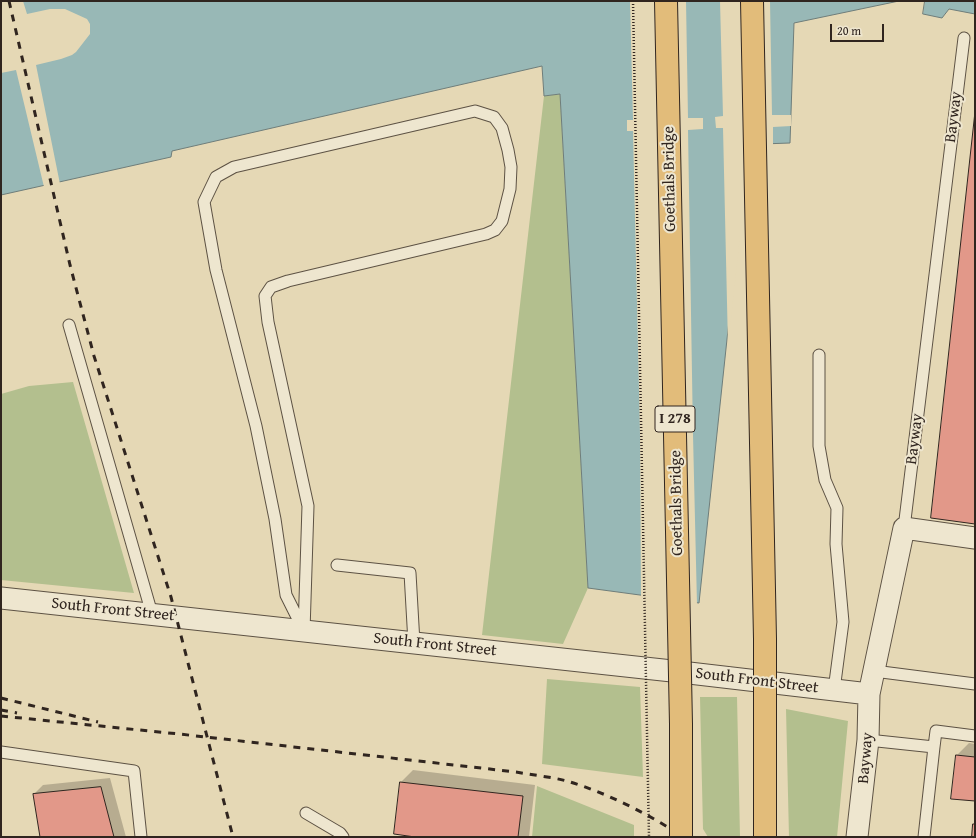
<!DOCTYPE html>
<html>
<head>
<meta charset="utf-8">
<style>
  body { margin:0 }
  #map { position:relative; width:976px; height:838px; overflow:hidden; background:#e5d8b5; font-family:"Gentium Book Plus",serif }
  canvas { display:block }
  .frame { position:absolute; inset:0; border:2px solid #30251f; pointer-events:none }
  .scale { position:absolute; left:830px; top:24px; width:54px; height:18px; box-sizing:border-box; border:2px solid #30251f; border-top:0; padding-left:5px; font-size:12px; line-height:14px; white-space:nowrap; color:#30251f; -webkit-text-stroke:3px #eee6cf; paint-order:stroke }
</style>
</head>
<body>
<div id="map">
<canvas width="976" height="838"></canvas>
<div class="frame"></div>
<div class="scale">20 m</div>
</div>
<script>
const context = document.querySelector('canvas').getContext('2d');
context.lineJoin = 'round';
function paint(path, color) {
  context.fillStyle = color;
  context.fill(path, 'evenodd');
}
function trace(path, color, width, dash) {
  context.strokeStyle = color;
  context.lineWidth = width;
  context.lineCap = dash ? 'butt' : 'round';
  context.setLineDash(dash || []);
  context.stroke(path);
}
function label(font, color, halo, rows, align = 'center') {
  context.font = font + ' "Gentium Book Plus",serif';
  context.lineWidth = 4;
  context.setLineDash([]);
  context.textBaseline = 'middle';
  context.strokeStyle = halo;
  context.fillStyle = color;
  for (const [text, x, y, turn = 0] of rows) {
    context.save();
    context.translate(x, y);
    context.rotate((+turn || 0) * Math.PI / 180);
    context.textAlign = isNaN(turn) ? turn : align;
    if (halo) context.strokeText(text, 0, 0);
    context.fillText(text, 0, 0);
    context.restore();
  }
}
paint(new Path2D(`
  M560 94 588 588 563 644 482 635 544 96Z
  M73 382 134 593 1 580V394L29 386Z
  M547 679 640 687 643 777 542 764Z
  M700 697H737L740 837H708L703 829Z
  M786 709 848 721 837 837H789Z
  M537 786 634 825V837H532Z`), '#b3bf8e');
const water = new Path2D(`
  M1 1H899L794 23 790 143 762 144 744 179 699 603 588 588 560 94 544 96 542 66 172 151 171 157 1 195Z
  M925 1H975V14L949 9 942 18 923 14Z`);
paint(water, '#98b8b6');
trace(water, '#6e7d7a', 1);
paint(new Path2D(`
  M1 1H23L27 14 50 9H65L87 19 90 24V34L76 52 72 55 61 59 36 65 60 184 44 187 16 70 1 73Z
  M630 1H686L688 118H703V129L688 130 693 435 697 605 641 597 640 435 633 131H627V120H633Z
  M720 1H770L772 115H791V126L773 127V146H764L746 181 728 346 723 128H716L715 117 723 116Z`), '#e5d8b5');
paint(new Path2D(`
  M969 743 975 744V800L957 755Z
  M413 770 535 785 529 837H424L401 782Z
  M110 778 126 837H41L34 794 43 785Z`), '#0003');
const building = new Path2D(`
  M975 112V524L931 518Z
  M956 755 975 757V801L951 799Z
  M400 782 523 796 518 837H415L394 834Z
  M101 787 114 837H40L33 794Z
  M973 824H975V837H972Z`);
paint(building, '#e29889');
trace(building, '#30251f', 1);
const service = new Path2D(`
  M475 111 494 117 502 128 508 150 511 167 510 189 502 221 495 230 486 234 288 281 271 287 265 296 268 322 308 506 304 631 286 595 275 519 256 426 216 270 204 202 216 177 234 167Z
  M69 325 152 614
  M819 355V446L825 480 837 508 836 544 843 622 834 690
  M904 528 964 38
  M337 565 410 573 414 643
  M874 671 975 684
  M868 740 934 747 924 837
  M934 747 936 731 975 736
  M1 752 134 771 141 837
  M306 813 340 833 343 837`);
const minor = new Path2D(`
  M1 598 672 671 869 694
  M857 837 868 740 869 694 904 528 975 538`);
trace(service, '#5d5244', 13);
trace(minor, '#5d5244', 23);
trace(service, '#eee6cf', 11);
trace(minor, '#eee6cf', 21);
trace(new Path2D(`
  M9 1 70 265 94 356 171 597 233 837
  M1 698 98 722
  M1 710 17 713
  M1 716 179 734 516 772C533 775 551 777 567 781 607 793 649 814 683 837`), '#30251f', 3, [7, 7]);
const motorwayBridge = new Path2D(`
  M666 1 681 724V837
  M752 1 765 639V837`);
trace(motorwayBridge, '#30251f', 24, []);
trace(new Path2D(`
  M633 1 649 837`), '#30251f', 2.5, [1, 2]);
trace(motorwayBridge, '#e2bc7a', 22);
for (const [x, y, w] of [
  [675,419,40]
]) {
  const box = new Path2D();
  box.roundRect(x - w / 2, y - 13, w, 26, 3);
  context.fillStyle = '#eee6cf';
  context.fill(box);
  trace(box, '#30251f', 1);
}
label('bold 15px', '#30251f', null, [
  ["I 278",675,419]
]);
label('16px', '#30251f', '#eee6cf', [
  ["Bayway",954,117,-83],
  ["Goethals Bridge",670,179,-91],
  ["Bayway",915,439,-83],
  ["Goethals Bridge",677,503,-91],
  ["South Front Street",113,610,6],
  ["South Front Street",435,645,6],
  ["South Front Street",757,681,7],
  ["Bayway",866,758,-85]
]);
</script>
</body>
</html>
